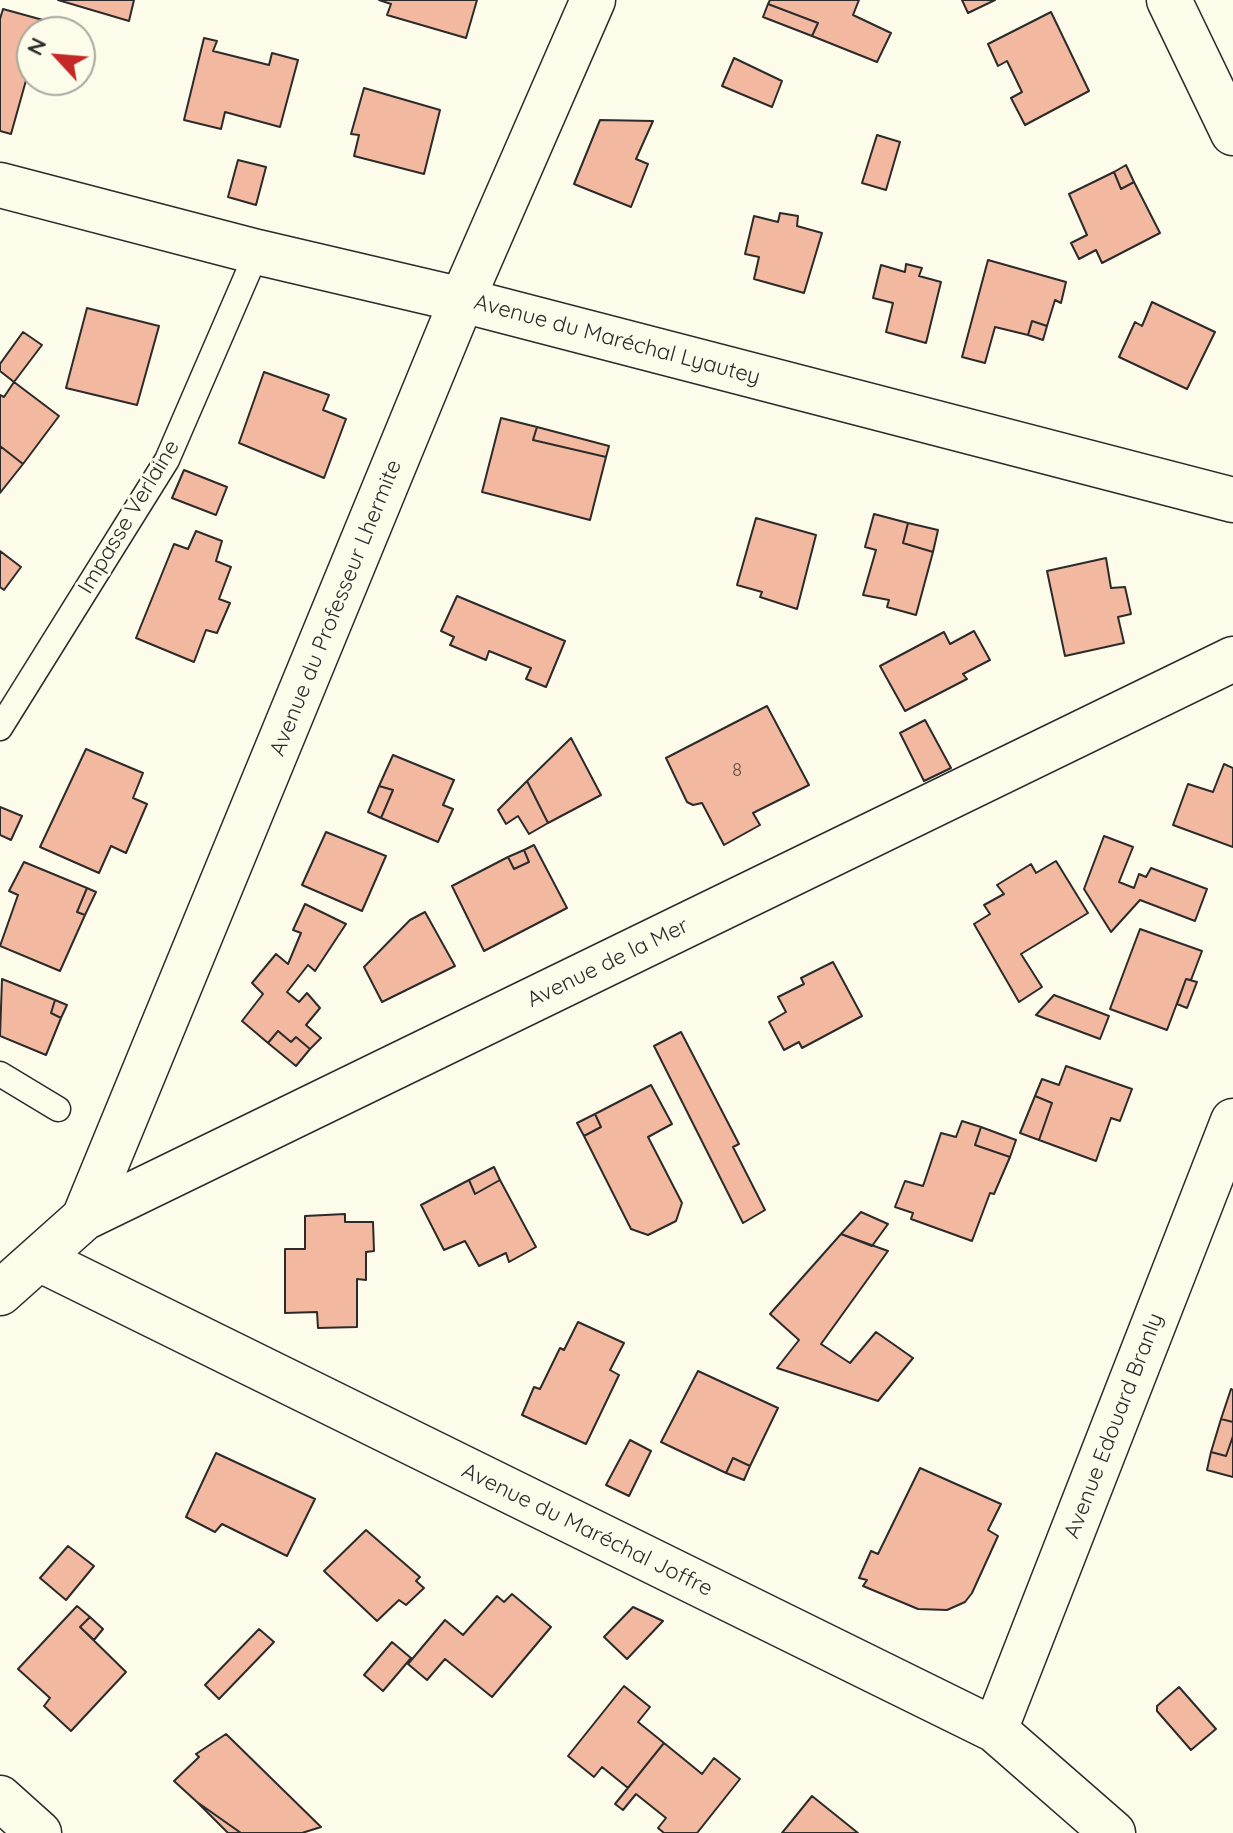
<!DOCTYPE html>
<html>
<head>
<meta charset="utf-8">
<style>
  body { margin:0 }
  #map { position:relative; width:1233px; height:1833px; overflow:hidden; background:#fdfbea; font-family:Quicksand,sans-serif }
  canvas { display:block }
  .north { position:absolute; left:16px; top:16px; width:80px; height:80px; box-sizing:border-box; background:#fdfbea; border:2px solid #a9a89e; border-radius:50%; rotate:296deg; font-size:22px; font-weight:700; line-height:32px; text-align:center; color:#2b2b2b }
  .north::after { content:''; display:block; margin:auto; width:28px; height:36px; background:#c62828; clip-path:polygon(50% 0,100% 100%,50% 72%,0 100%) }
</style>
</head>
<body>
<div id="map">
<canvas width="1233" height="1833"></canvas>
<div class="north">N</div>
</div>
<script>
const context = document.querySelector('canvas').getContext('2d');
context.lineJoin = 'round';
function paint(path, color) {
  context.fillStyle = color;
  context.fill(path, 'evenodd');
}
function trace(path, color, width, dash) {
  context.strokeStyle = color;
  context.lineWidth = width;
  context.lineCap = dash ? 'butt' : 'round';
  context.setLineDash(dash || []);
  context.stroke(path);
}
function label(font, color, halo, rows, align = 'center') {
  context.font = font + ' Quicksand,sans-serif';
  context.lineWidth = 6;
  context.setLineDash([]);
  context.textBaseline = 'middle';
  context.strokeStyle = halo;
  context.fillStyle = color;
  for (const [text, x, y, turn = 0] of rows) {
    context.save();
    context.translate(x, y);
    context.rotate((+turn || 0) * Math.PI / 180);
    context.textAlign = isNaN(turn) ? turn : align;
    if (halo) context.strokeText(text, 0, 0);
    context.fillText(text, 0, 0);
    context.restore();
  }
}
const building = new Path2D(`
  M58 0H134L129 21Z
  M379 0H477L466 38 387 15 391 4Z
  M770 0H859L853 15 891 33 877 62 812 36 818 23 768 4Z
  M962 0H995L968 13Z
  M768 4 818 23 812 36 763 17Z
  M3 9 43 20 40 32H32V59L11 134 0 131V19Z
  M1051 12 1089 91 1025 125 1011 98 1022 92 1007 61 998 66 988 44Z
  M204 38 217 41 213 51 269 65 272 53 298 60 280 127 225 112 221 129 184 120Z
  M734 58 782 81 772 107 722 86Z
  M364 88 440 110 424 174 354 156 359 135 351 134Z
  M600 120 653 121 636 159 648 164 631 207 574 184Z
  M877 135 900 142 886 190 862 183Z
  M238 160 266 167 256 205 228 197Z
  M1126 165 1134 182 1121 189 1114 172Z
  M1114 172 1121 189 1134 182 1160 233 1102 263 1096 250 1079 259 1071 243 1087 235 1069 194Z
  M780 213 798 216 797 226 822 233 804 293 754 279 759 257 745 254 754 216 778 222Z
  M988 260 1066 282 1061 303 1055 300 1047 326 1032 321 1028 335 995 327 985 363 962 357Z
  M906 264 922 268 919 276 941 282 926 343 886 332 893 303 873 298 881 265 905 272Z
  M1152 302 1215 332 1187 389 1119 357 1135 322 1142 326Z
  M87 308 159 326 137 405 66 388Z
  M1032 321 1047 326 1043 340 1028 335Z
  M23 332 42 345 14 382 0 371V364Z
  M264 372 329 395 323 410 346 419 324 478 239 443Z
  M14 382 59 416 23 464 0 446V395L4 397Z
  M501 418 537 427 533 440 606 457 590 520 482 492Z
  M537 427 609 446 606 457 533 440Z
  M0 446 23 464 0 493Z
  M184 470 227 487 216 515 172 498Z
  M874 514 908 523 903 543 933 552 916 615 887 607 889 600 863 595 876 550 865 547Z
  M756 518 816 535 797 609 760 597 762 592 737 585Z
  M908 523 938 530 933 552 903 543Z
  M196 531 222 541 216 561 231 567 219 599 230 603 217 633 206 630 194 662 136 638 174 544 188 549Z
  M0 551 21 567 4 590 0 587Z
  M1106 558 1111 588 1125 587 1131 614 1118 617 1124 643 1065 656 1047 571Z
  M457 596 565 641 546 687 526 679 531 668 489 651 486 660 450 645 454 637 441 631Z
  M974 631 990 660 963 674 967 679 905 711 880 666 944 632 950 644Z
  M767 706 809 785 753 813 760 825 724 845 702 803 693 805 687 802 666 758Z
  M925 720 951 768 924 781 900 733Z
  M571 738 601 795 548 823 527 781Z
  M86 749 143 773 133 798 147 804 126 853 111 846 99 873 40 847Z
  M393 755 454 780 443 805 453 809 438 842 381 818 393 790 379 786Z
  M1224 764 1233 768V847L1173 825 1188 784 1213 792Z
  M527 781 548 823 529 834 518 816 506 824 498 810Z
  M379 786 393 790 381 818 368 812Z
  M0 807 22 816 11 840 0 835Z
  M326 832 386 856 362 911 302 885Z
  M1104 836 1133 847 1119 882 1134 888 1139 874 1146 877 1151 868 1207 889 1195 921 1140 900 1111 932 1084 889Z
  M534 845 567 908 484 951 452 886 508 857 514 869 529 862 524 850Z
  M524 850 529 862 514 869 508 857Z
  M1056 861 1088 913 1021 954 1042 987 1019 1002 974 924 990 914 984 905 1004 894 997 885 1031 864 1036 873Z
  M24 862 87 888 77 912 85 915 60 971 0 946 18 895 9 891Z
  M87 888 96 892 85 915 77 912Z
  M305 904 346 924 315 971 308 965 287 992 299 1002 307 993 320 1008 306 1025 321 1038 310 1049 296 1037 291 1042 278 1031 268 1043 242 1021 263 994 252 983 276 954 288 964 301 933 293 930Z
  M425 912 455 966 382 1002 364 967 410 920Z
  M1140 929 1202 951 1191 980 1186 979 1167 1030 1110 1009Z
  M833 962 862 1016 802 1048 799 1042 784 1050 769 1022 786 1012 778 997 804 984 801 978Z
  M2 979 55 1000 51 1013 61 1018 46 1055 0 1036Z
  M1186 979 1197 982 1187 1008 1177 1004Z
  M1054 995 1109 1016 1100 1039 1036 1015Z
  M55 1000 67 1005 61 1018 51 1013Z
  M278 1031 291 1042 296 1037 310 1049 296 1066 268 1043Z
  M681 1032 739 1144 733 1147 765 1210 743 1223 654 1046Z
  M1066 1066 1132 1089 1120 1121 1111 1118 1096 1161 1039 1140 1052 1103 1035 1096 1042 1079 1059 1085Z
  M651 1085 672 1124 648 1137 682 1203 676 1221 648 1235 631 1229 584 1136 601 1127 595 1114Z
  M1035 1096 1052 1103 1039 1140 1020 1133Z
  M595 1114 601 1127 584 1136 577 1123Z
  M962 1121 981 1127 975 1145 1010 1157 994 1194 990 1193 972 1241 911 1219 913 1213 895 1207 905 1181 923 1186 941 1133 956 1137Z
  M981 1127 1016 1140 1010 1157 975 1145Z
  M494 1167 500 1180 475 1194 469 1180Z
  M469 1180 475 1194 500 1180 536 1247 509 1262 506 1253 479 1266 465 1241 444 1250 421 1205Z
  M861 1212 888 1224 872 1246 841 1234Z
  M345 1214V1222H373L374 1251 366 1252V1280L357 1279V1327L318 1328 317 1312 285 1313V1249H305V1216Z
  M841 1234 888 1251 821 1344 850 1363 876 1332 913 1358 878 1401 777 1368 799 1340 770 1314Z
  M578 1322 624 1343 610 1370 619 1375 586 1444 522 1415 534 1387 540 1389 560 1348 564 1350Z
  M698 1371 778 1408 750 1466 733 1458 726 1473 661 1442Z
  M1231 1389 1233 1390V1422L1221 1419Z
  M1221 1419 1233 1422V1436L1226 1456 1211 1452Z
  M1233 1436V1477L1207 1470 1211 1452 1226 1456Z
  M630 1440 651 1451 629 1496 606 1485Z
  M216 1453 315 1499 287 1556 222 1524 215 1532 186 1517Z
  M733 1458 750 1466 744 1480 726 1473Z
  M920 1468 1001 1504 988 1530 998 1536 972 1593 965 1602 947 1610 918 1609 863 1586 867 1580 859 1578 871 1551 878 1554Z
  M366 1530 420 1577 416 1581 424 1588 406 1605 399 1600 377 1621 324 1571Z
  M68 1546 94 1566 66 1600 40 1578Z
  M512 1594 551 1627 492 1697 445 1659 427 1680 408 1664 445 1620 463 1635 497 1596 504 1602Z
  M77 1606 90 1617 80 1627 126 1672 71 1731 44 1706 50 1698 18 1669Z
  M633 1607 663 1621 627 1659 604 1637Z
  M90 1617 103 1629 94 1640 80 1627Z
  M259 1629 274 1642 219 1699 205 1685Z
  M392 1642 411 1658 383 1691 364 1675Z
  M624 1686 650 1707 638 1722 664 1743 628 1788 602 1767 594 1777 568 1756Z
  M1179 1687 1216 1729 1191 1750 1157 1711V1706Z
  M226 1734 321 1827 302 1833H241L197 1802 174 1781 199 1757 196 1754Z
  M664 1743 702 1774 714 1758 740 1779 697 1833H664L658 1828 666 1818 636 1794 623 1810 615 1804Z
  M812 1796 858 1833H782Z
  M197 1802 241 1833H228Z`);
paint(building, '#f2b8a0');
trace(building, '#2b2b2b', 2);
const lane = new Path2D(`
  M0 728 167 460 257 252
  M0 1074 58 1109`);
const street = new Path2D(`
  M1169 0 1233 133
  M0 185 257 252 462 300 1233 500
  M84 1218 462 300 593 0
  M39 1259 995 1730 1113 1833
  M0 1293 84 1218 1233 659
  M995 1730 1233 1121
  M0 1798 39 1833`);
trace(lane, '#2b2b2b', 27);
trace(street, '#2b2b2b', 47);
trace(lane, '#fdfbea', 24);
trace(street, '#fdfbea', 44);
label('18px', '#5d4e48', null, [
  ["8",737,771]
]);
label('22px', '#2b2b2b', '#fdfbea', [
  ["Avenue du Maréchal Lyautey",617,340,15],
  ["Impasse Verlaine",129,517,-59],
  ["Avenue du Professeur Lhermite",336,608,-68],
  ["Avenue de la Mer",608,963,-26],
  ["Avenue Edouard Branly",1114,1426,-69],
  ["Avenue du Maréchal Joffre",587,1530,26]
]);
</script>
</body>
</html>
